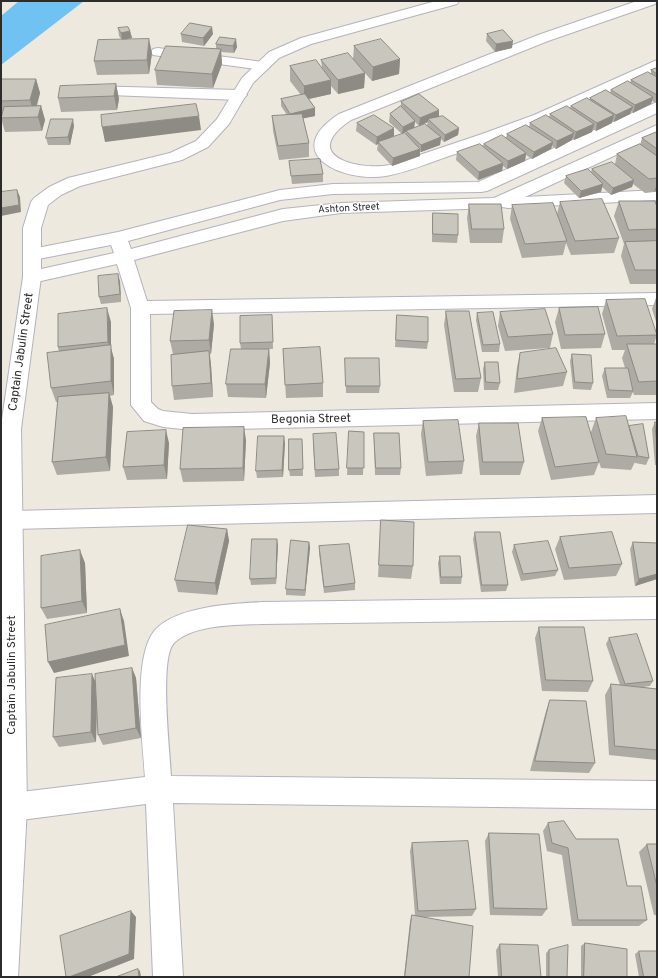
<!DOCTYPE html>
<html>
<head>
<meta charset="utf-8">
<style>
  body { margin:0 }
  #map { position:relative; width:658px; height:978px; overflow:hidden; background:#eee9de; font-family:Overpass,sans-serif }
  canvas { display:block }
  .frame { position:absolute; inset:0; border:2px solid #2c2c2c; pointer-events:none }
</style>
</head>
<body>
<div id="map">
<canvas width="658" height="978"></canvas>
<div class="frame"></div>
</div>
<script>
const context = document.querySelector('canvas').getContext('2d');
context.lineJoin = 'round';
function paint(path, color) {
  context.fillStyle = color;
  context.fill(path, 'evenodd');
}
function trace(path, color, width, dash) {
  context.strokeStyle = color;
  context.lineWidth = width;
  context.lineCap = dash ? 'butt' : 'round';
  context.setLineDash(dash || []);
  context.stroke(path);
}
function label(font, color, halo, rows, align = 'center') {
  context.font = font + ' Overpass,sans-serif';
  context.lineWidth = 3;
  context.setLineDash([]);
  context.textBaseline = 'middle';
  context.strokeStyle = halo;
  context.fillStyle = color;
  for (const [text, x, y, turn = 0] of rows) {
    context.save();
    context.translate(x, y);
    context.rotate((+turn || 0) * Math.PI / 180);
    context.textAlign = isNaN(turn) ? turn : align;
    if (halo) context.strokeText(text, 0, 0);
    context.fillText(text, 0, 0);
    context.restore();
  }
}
paint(new Path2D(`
  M19 1H84L1 65V16Z`), '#6fc2f2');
const minor = new Path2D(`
  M637 1H657L655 4 548 41 351 120C299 155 356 171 390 165L482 134 534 115 657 60V70C625 85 593 101 561 115 524 131 487 144 449 156 429 163 408 172 386 176 342 183 279 153 339 114L538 35Z
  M158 48 263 62 268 63 270 66 268 69 263 70 153 55 151 52 153 49Z
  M88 86 239 90 244 92 247 95 244 98 239 100 83 94 80 91 83 88Z
  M657 102V113L487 191 481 192 333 194 280 200 128 241 131 249 283 209 341 203 494 198 657 125V136L525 197 657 190V200L508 208 502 207 497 208 341 213 283 221 134 260 147 301 657 293V305L150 314 151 402 158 409 163 411 192 414 657 403V419L192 430 163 427 144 421 131 405V308L117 264 32 283 25 281 23 277 25 273 32 271 114 253 111 245 33 260 27 258 24 254 27 250 118 232 280 190 333 184 478 182Z
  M657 495V513L13 529 5 527 2 520 5 513 13 511Z
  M657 597V619L262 624C236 625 194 624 174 643 159 658 170 752 171 776L657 781V809L173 803 183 977H153L146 804 13 821 3 817C0 810 0 804 3 797L13 793 145 777C143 743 131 652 157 628 180 606 232 604 262 602Z`);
const tertiary = new Path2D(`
  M436 1H459L457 4 311 44 279 58 253 83 229 124 208 147 182 160 80 186 61 195 48 205 41 228V277L21 429 27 807 18 977H1V426L23 277V228L31 202 34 198 49 187 68 178 170 153 196 141 217 119 242 78 269 52 301 38Z`);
trace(minor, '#b2b3c0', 2);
trace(tertiary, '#b2b3c0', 2);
paint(minor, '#fff');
paint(tertiary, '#fff');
paint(new Path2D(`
  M118 28 130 31 132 38 126 39 152 53 149 74 97 75 94 61 122 40 119 36Z
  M181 34H213L204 46 182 42Z
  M487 34 512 48 495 52 486 41Z
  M220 37 237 47 234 53 221 52 222 64 213 88 157 85 155 70 216 49V44Z
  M354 46 400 59 399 74 372 81 356 63 365 73 364 88 338 94 331 86V94L309 99 315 108V116L303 118 309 143V157L279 160 273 131 272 116 287 115 281 106V99L301 95 290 81V66L322 67 321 60H353Z
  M657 68V102L656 103 652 101 651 104 633 113 631 111 630 114 614 122 612 121V123L596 131 593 129 592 132 574 140 572 138V140L556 149 552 146 551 149 532 159 526 155 525 161 507 169 503 166 502 171 478 180 456 160 457 152 483 147 484 144 506 138 507 134 529 127 530 123 549 117 550 114 570 108 571 106 590 100V98L610 93 611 90 630 83 631 80 651 73V70Z
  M1 79H36L40 93 37 106H41L45 120 42 131 5 132 1 118 2 115H1Z
  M116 84 119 99 117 110 61 112 58 98Z
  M401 102 439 117 459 128 458 135 444 142 441 139 440 145 421 152H420V156L392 166 377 150 378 144 376 145 356 131 357 123 394 136 387 139 406 134V132L402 134 389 122 390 114 401 106ZM415 122 419 126 428 122 427 125 414 128Z
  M74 126 70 145H48L46 138Z
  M657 132V191L654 192 645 193 633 184 632 187 611 195 602 187 601 192 579 198 564 183 566 176 591 172 592 169 615 164 617 154 640 145 642 138Z
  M289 161 323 174V182L292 184Z
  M619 201 656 205 657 202V284H630L621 256 624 244 614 216Z
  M560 202 619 238 614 253 571 255 566 243 563 255 522 258 510 219 512 205 557 214Z
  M469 204 504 229 502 243H470L467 218Z
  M433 213 458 235 457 243 432 242V220Z
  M120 281 121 302 101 304 99 297Z
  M657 295V325L652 309Z
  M606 300 657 335 654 344H657V395H634L633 392 630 398H607L602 376 605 368H625L622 358 625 350H612L602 314Z
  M559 308 605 334 601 348 561 349 555 322Z
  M446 311 481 378 478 392H454L444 325Z
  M500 312 553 334 550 348 505 351 498 326Z
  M477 313 500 344 499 352H482L476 320Z
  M272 315 273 349H268H269L270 363 266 398 228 397 226 384 241 349 240 343Z
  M397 315 428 342 427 349 395 347Z
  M111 322V348L114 359V395L110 396 113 407 110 471 57 475 52 462 58 402H56L51 388 59 352 58 347Z
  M214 324 211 354H210L211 365 213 397 174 400 172 386 173 354 170 341Z
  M283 349 323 383V397L286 398Z
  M520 353 567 372 563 386 514 393 517 367Z
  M572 354 593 383 591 390 573 389 570 361Z
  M345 358 380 386 379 393H346Z
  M485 362 500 383 498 390H484L483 369Z
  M542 418 591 432 596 418 629 427 649 458 646 465 635 463V462L631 470 601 468 599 462 594 475 551 480 538 431Z
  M423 421 464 461 462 474 426 476 421 434Z
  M655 422 657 423V465H655L652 429Z
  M479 423 524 462 520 475H480L476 436Z
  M349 431 364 432 363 475H347Z
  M374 433 401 468 400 475H375L374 440Z
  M302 439 303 476H290L289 470Z
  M246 440 244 481 183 482 180 469Z
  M313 441 339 469V476L315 477Z
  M169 443 167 479 127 480 123 467Z
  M285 443 283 477 257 478 256 471Z
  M381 520 413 566 411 579 378 577Z
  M227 529 229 541 217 595 178 592 175 580Z
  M475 532 508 585 506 591 481 592 473 539Z
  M560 537 622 564 616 576 564 580 555 549Z
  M309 542 310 548 305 596 286 595V589Z
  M633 542 657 543V579L635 586 630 549Z
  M278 545 276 584 251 585 250 579Z
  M514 545 558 570 555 576 521 581 512 552Z
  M319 546 355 583V590L324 593 319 553Z
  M440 556 462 577 461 584H440L438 563Z
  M85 563 87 613 47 619 41 608Z
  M539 627 593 681 588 692 542 691 535 638Z
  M609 638 653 681 650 686 643 687 657 689V760L609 755 605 695 611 684 620 685 606 644Z
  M132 668 136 678 141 738 103 745 98 735 97 712 96 742 59 747 53 737 95 680Z
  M550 700 595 763 589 773 530 771 546 711Z
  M548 823 576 839 627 886 647 920 639 926H572L562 855 547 851 543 831Z
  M489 833 547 909 542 916 490 915 485 841Z
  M412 843 476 909 472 916 425 917 469 977H404L410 921 412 915H415L410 851Z
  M647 844H657V915H654L639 852Z
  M585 943 627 977H581V946Z
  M500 944 541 977H498L496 950Z
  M549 950 567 977H546V953Z
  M639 951 657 977H639L635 954Z`), '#adaba3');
paint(new Path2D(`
  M212 27 213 34 204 46 203 38Z
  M130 31 132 38 122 40 121 33Z
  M149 39 152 53 149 74 147 60Z
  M236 39 237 47 234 53 233 46Z
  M513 41 512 48 495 52 496 44Z
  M221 49 222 64 213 88 212 74Z
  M400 59 399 74 372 81 373 67Z
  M365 73 364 88 338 94V80Z
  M36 79 40 93 34 114 30 100Z
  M331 80V94L304 100V86Z
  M116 84 119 99 117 110 114 96Z
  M653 97 651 104 633 113 635 105Z
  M41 106 45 120 42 131 38 117Z
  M633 107 630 114 614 122 616 115Z
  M315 108V116L291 121 290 114Z
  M439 110V117L428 119V122L419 126 420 118Z
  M614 115 612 123 596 131 597 123Z
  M199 116 201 130 105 142 102 127Z
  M73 119 74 126 70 145 68 137Z
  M415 121 414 128 406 131V132L402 134 403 127Z
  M594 124 592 132 574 140 576 132Z
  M394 128V136L379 144 378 142V144L376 145 377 137Z
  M459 128 458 135 444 142 445 135Z
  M574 133 572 140 556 149 557 141Z
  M441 137 440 145 421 152V145Z
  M553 142 551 149 532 159 534 152Z
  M420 149V156L392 166 393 158Z
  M526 153 525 161 507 169 508 161Z
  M503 163 502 171 478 180 479 172Z
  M634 180 632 187 611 195 613 188Z
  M603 184 601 192 579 198 581 191Z
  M657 184V191L654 192Z
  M17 190 20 197 21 212 1 216V208Z
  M118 274 120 281 121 302 120 294Z
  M107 308 111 322V348L114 359V395L111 381V352L108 342Z
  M212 310 214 324 211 354 209 340Z
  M269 349 270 363 266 398 265 384Z
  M209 351 211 365 213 397 211 383Z
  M109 393 113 407 110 471 106 457Z
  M244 427 246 440 244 481 243 468Z
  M166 430 169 443 167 479 164 465Z
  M284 436 285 443 283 477 282 470Z
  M227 529 229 541 217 595 215 583Z
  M277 539 278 545 276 584V578Z
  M309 542 310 548 305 596V590Z
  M80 550 85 563 87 613 82 601Z
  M657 574V579L635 586 639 579Z
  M120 609 124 621 129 656 54 673 48 662Z
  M132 668 136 678 141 738 136 728Z
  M92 674 97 685 96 742 91 732Z
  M131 911 136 917 134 959 88 977H69Z
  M138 969 140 971 141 977H139Z`), '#8d8b84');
const building = new Path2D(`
  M190 23 212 27 203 38 181 34Z
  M128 27 130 31 121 33 118 28Z
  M503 30 513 41 496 44 487 34Z
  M220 37 236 39 233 46 216 44Z
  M149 39 147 60 94 61 98 40Z
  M381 39 400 59 373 67 354 46Z
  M166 46 221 49 212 74 155 70Z
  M348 53 365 73 338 80 321 60Z
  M316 60 331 80 304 86 290 66Z
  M657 68V74L651 70Z
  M648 72 657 77V95L631 80Z
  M1 79H36L30 100 1 101Z
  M628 81 653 97 635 105 611 90Z
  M116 84 114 96 58 98 60 86Z
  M606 90 633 107 616 115 590 98Z
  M305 94 315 108 290 114 281 99Z
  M419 94 439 110 420 118 401 102Z
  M587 98 614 115 597 123 571 106Z
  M196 104 199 116 102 127 101 115Z
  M41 106 38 117 1 118 4 107Z
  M401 106 415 121 403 127 390 114Z
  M567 106 594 124 576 132 550 114Z
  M302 114 309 143 278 146 272 116Z
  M374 115 394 128 377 137 357 123Z
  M546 115 574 133 557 141 530 123Z
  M443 116 459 128 445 135 428 119Z
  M51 119H73L68 137 46 138Z
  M425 124 441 137 421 145 406 131Z
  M526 125 553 142 534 152 507 134Z
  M657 132V149L642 138Z
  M405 133 420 149 393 158 378 142Z
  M502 135 526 153 508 161 484 144Z
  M480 144 503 163 479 172 457 152Z
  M640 144 657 156V178L649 179 617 154Z
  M320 159 323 174 291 176 289 161Z
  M612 162 634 180 613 188 592 169Z
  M588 169 603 184 581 191 566 176Z
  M17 190 19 205 1 208V192Z
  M602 199 619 238 575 241 560 202Z
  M619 201H655L657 207V229L629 230Z
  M553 203 567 241 525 244 512 205Z
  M469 204H501L504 229H472Z
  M433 213 458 214V235L433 234Z
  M657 241V270H635L625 242Z
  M118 274 120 294 99 297 98 276Z
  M645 299 657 335 617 336 606 300Z
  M598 307 605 334 565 335 559 308Z
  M107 308 108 342 58 347V314Z
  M545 309 553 334 508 337 500 312Z
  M212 310 209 340 170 341 174 311Z
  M446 311H469L481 378 456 379Z
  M493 312 500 344 483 345 477 313Z
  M272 315 273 342 240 343V316Z
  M397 315 428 317V342L396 340Z
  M627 344H657V381L639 382Z
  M111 345V381L51 388 47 353Z
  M320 347 323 383 285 385 283 349Z
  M556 348 567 372 517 379 520 353Z
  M231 349H269L265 384H226Z
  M209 351 211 383 172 386 171 355Z
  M572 354 591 355 593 383 575 382Z
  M345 358H379L380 386H346Z
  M485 362H498L500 383 486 382Z
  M605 368H628L633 391 609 390Z
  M109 393 106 457 52 462 58 397Z
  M626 416 637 457 606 454 596 418Z
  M586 417 599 462 555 467 542 418Z
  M458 420 464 461 428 462 423 421Z
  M655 422 657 423V445Z
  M479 423H518L524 462H483Z
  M643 424 649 458 638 456 629 426Z
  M244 427 243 468 180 469 183 428Z
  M166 430 164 465 123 467 127 432Z
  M349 431 364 432V468H347Z
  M336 433 339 469 315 470 313 434Z
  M374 433H399L401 468H376Z
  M258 436H284L282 470 256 471Z
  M289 439H302L303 469 289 470Z
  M381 520 414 522 413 566 379 565Z
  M188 525 227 529 215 583 175 580Z
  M475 532H500L508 585H482Z
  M612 532 622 564 569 568 560 537Z
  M252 539H277L276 578 250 579Z
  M291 540 309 542 305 590 286 589Z
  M548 541 558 570 523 574 514 545Z
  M633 542 657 543V574L639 579Z
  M349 544 355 583 324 587 319 546Z
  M80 550 82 601 41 608V556Z
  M440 556H460L462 577H441Z
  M120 609 125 645 48 662 45 625Z
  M539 627H584L593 681 546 680Z
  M637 634 653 681 625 684 609 638Z
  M132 668 136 728 98 735 95 674Z
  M92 674 91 732 53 737 56 678Z
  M611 684 657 689V750L615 746Z
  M550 700 586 701 595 763 535 761Z
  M564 821 576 839H618L627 886H641L647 920H578L568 848 552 843 548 823Z
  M489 833 539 834 547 909 494 908Z
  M468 841 476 909 418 911 412 843Z
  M647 844H657V886Z
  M131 911 129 954 69 977H66L60 936Z
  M412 915 473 926 469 977H405Z
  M585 943 627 949V977H584Z
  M500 944 538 945 541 977H502Z
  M568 945 567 977H549V950Z
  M639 951H657V977H644Z
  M138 969 139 977H116Z`);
paint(building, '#c9c7bd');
trace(building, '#8d8b84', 1);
label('10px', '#2c2c2c', '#fff', [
  ["Ashton Street",349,209,-3]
]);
label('12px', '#2c2c2c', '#fff', [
  ["Captain Jabulin Street",22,352,-82],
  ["Begonia Street",311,420,-1],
  ["Captain Jabulin Street",13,675,-90]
]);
</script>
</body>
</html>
